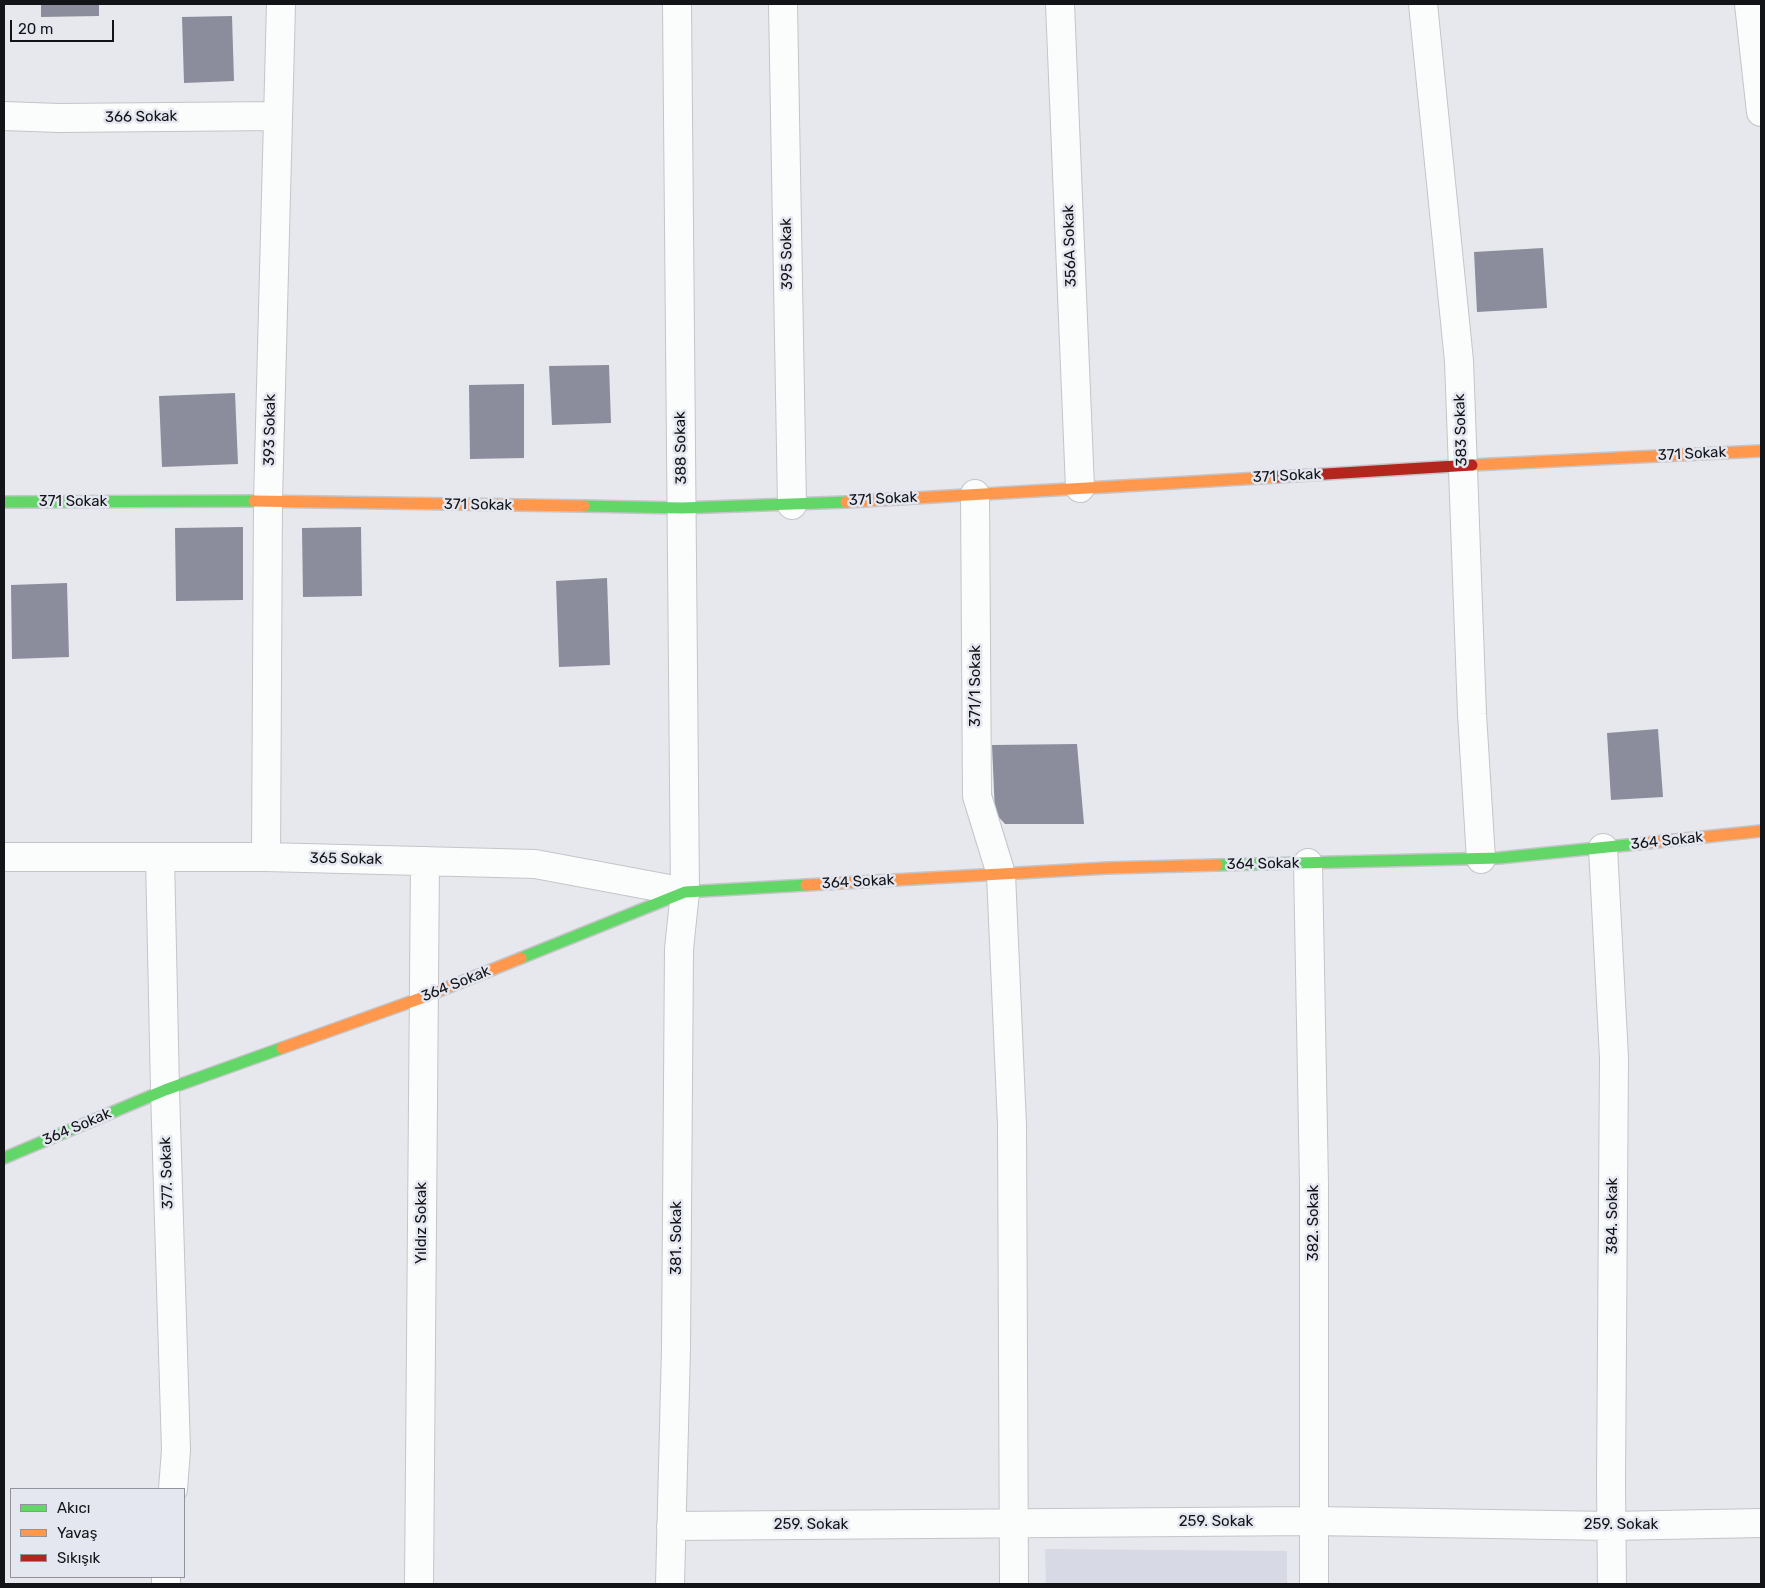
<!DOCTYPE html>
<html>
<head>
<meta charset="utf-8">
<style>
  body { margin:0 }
  #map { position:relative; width:1765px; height:1588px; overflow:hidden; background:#e7e8ed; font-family:Rubik,sans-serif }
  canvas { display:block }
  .frame { position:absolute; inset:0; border:5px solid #131417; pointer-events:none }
  .legend { position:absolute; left:10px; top:1488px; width:175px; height:90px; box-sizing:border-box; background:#e4e7f0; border:1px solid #909399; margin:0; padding:6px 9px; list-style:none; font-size:15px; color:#131417 }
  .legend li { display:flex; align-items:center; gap:10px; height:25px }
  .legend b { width:25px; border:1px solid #909399 }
  .scale { position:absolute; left:10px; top:20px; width:104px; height:22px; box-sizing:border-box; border:2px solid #131417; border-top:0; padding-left:6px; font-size:15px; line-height:18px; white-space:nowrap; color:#131417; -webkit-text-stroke:4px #e4e7f0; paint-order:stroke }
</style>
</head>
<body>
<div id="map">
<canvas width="1765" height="1588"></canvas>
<div class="frame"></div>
<ul class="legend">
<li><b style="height:6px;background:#63d668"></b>Akıcı</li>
<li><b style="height:6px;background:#ff974d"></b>Yavaş</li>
<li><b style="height:6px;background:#b3261e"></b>Sıkışık</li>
</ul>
<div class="scale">20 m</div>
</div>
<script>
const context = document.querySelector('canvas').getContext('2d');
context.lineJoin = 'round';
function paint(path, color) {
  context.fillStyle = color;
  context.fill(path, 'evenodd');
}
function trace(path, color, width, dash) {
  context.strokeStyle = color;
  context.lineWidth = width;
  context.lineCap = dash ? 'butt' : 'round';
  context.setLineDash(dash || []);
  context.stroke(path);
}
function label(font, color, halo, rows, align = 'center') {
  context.font = font + ' Rubik,sans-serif';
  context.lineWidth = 5;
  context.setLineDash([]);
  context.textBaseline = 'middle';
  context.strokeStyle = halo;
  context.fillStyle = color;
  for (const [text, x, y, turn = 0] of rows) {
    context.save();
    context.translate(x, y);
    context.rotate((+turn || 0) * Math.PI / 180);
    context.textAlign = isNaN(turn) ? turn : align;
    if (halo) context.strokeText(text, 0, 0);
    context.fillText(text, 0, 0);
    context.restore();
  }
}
paint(new Path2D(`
  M1045 1549 1287 1551V1584H1046Z`), '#d7dae4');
paint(new Path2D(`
  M41 4H99V16L41 17Z
  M232 16 234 81 184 83 182 17Z
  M1543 248 1547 308 1477 312 1474 252Z
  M609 365 611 423 552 425 549 366Z
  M524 384V458L470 459 469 385Z
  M235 393 238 464 162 467 159 396Z
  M243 527V600L176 601 175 528Z
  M361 527 362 596 303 597 302 528Z
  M607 578 610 665 559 667 556 581Z
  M67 583 69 657 12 659 11 585Z
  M1658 729 1663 797 1611 800 1607 733Z
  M1077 744 1084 824H1005L995 813 992 745Z`), '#8b8d9c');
const street = new Path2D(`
  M783 4 792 505
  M1060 4 1080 488
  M1423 4 1459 361 1472 714 1481 859
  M1749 4 1761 112
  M4 116 59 118 277 116
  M975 494 977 796 1001 874 1012 1125 1014 1584
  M1603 848 1614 1058 1611 1482 1612 1584
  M4 857H266L535 864 685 892
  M160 857 165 1090 176 1450 173 1489
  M266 857 268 501 281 4
  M1308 863 1314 1184V1584
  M671 1526 1314 1521 1611 1526 1761 1523
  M166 1584V1577
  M419 1584 425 861
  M670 1584 676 1349 679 949 685 892 677 4`);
const fast = new Path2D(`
  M4 502 254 501
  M584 506 682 508 846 502
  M1217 865 1499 858 1637 844
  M521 958 685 892 806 885
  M4 1158 165 1090 282 1048`);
const slow = new Path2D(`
  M1472 465 1761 451
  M254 501 584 506
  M846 502 1277 477
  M1637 844 1761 831
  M806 885 1107 868 1217 865
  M282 1048 424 997 521 958`);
const jam = new Path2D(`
  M1277 477 1472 465`);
trace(street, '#c5c5c9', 30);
trace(fast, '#c5c5c9', 14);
trace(slow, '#c5c5c9', 14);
trace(jam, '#c5c5c9', 14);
trace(street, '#fbfcfc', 28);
trace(fast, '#63d668', 11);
trace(slow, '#ff974d', 11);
trace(jam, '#b3261e', 11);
label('15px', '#131417', '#e4e7f0', [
  ["366 Sokak",141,117,-1],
  ["356A Sokak",1070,246,-92],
  ["395 Sokak",787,254,-91],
  ["393 Sokak",270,430,-89],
  ["383 Sokak",1461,430,-92],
  ["388 Sokak",681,448,-91],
  ["371 Sokak",1692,454,-3],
  ["371 Sokak",1287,476,-3],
  ["371 Sokak",883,499,-3],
  ["371 Sokak",73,502],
  ["371 Sokak",478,505,1],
  ["371/1 Sokak",976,686,-90],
  ["364 Sokak",1667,841,-6],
  ["365 Sokak",346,859,1],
  ["364 Sokak",1263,864,-1],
  ["364 Sokak",858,882,-3],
  ["364 Sokak",456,984,-22],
  ["364 Sokak",77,1127,-23],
  ["377. Sokak",167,1173,-92],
  ["384. Sokak",1613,1216,-90],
  ["Yıldız Sokak",422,1223,-90],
  ["382. Sokak",1314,1223,-90],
  ["381. Sokak",677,1238,-90],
  ["259. Sokak",1216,1522],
  ["259. Sokak",811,1525],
  ["259. Sokak",1621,1525]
]);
</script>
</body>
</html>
